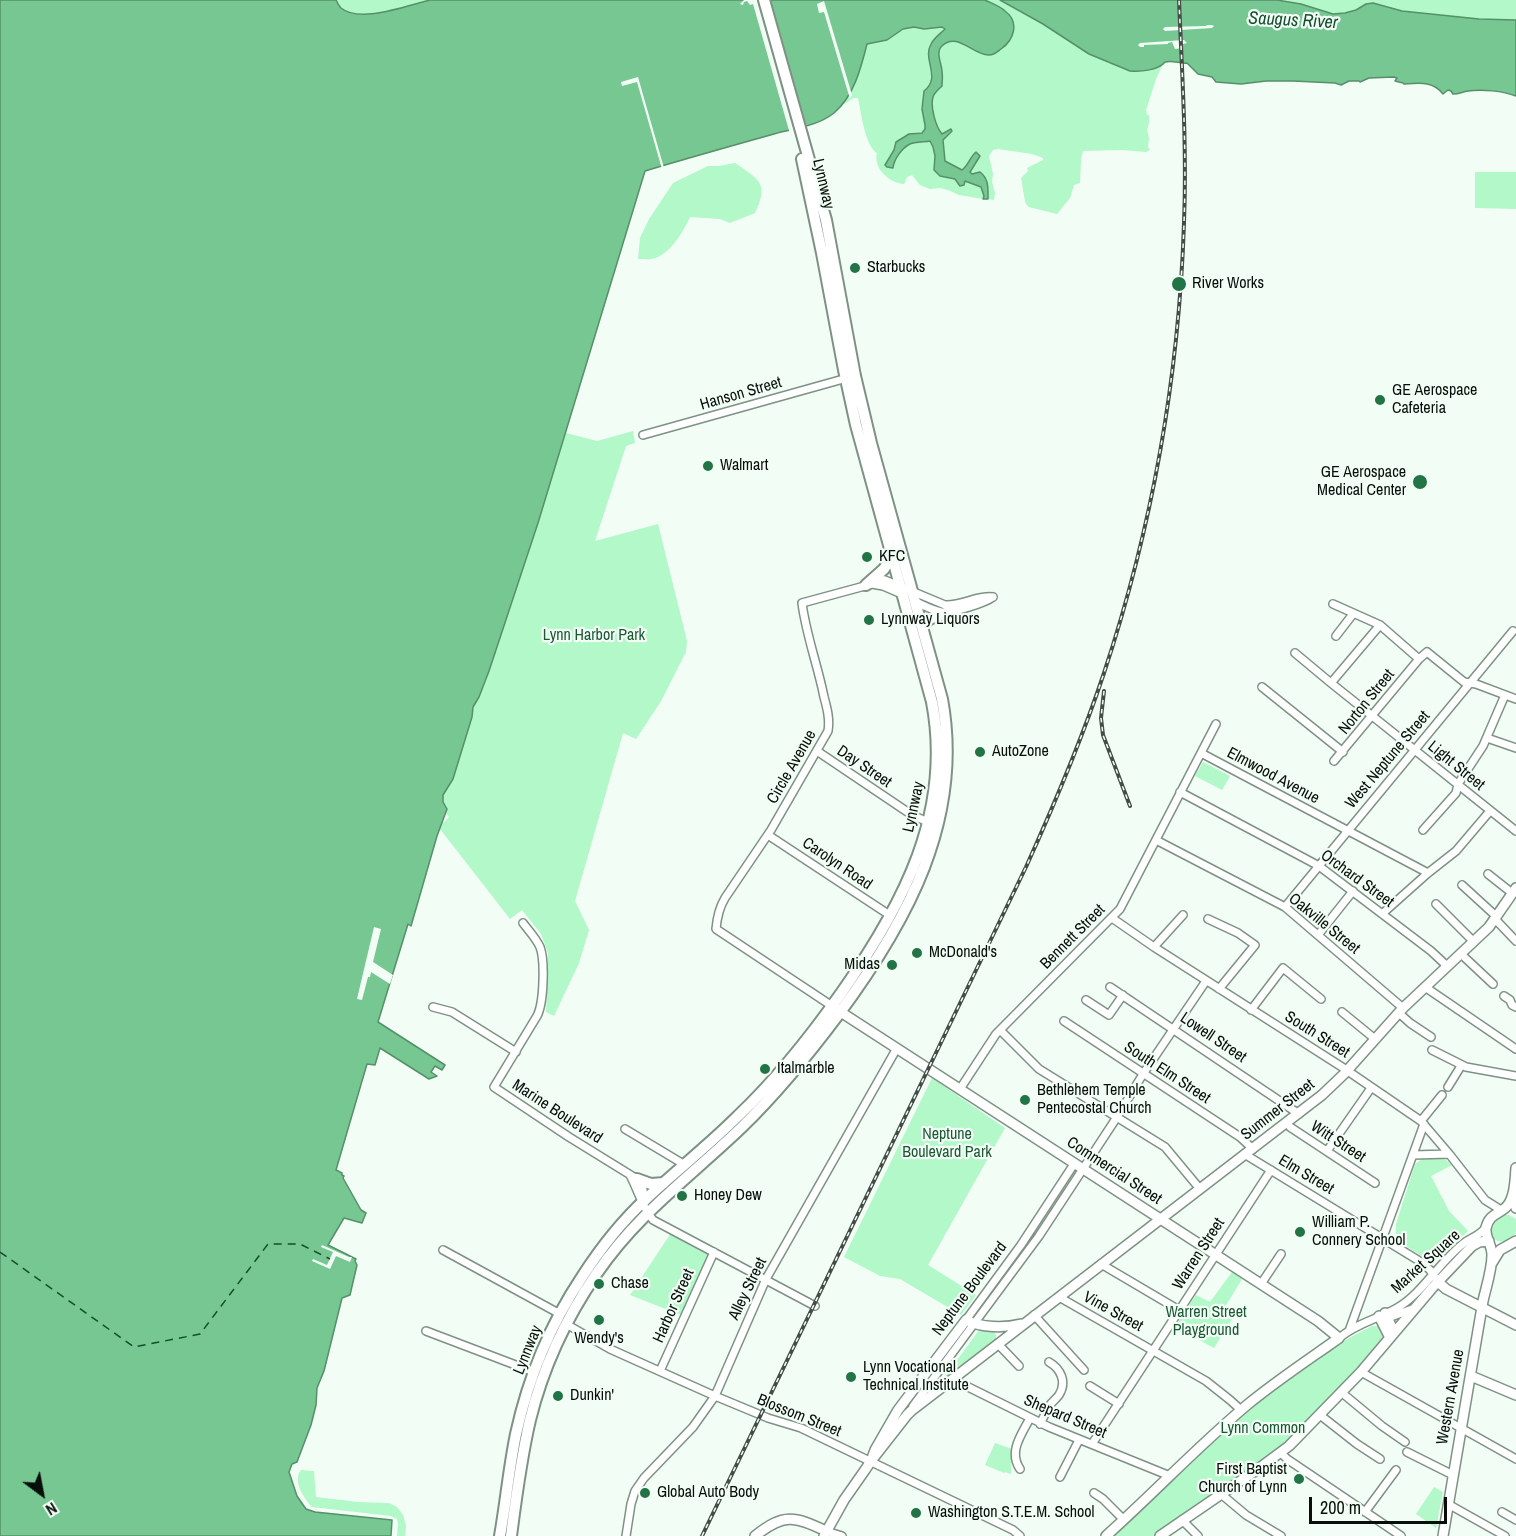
<!DOCTYPE html>
<html>
<head>
<meta charset="utf-8">
<style>
  body { margin:0 }
  #map { position:relative; width:1516px; height:1536px; overflow:hidden; background:#f2fef5; font-family:"Archivo Narrow",sans-serif }
  canvas { display:block }
  .north { position:absolute; left:12px; top:1464px; width:60px; height:60px; -webkit-text-stroke:4px #f2fef5; paint-order:stroke; rotate:148deg; font-size:16px; font-weight:700; line-height:24px; text-align:center; color:#080f0a }
  .north::after { content:''; display:block; margin:auto; width:21px; height:27px; background:#080f0a; clip-path:polygon(50% 0,100% 100%,50% 72%,0 100%) }
  .scale { position:absolute; left:1309px; top:1497px; width:138px; height:27px; box-sizing:border-box; border:3px solid #080f0a; border-top:0; padding-left:8px; font-size:18px; line-height:21px; white-space:nowrap; color:#080f0a; -webkit-text-stroke:4px #f2fef5; paint-order:stroke }
</style>
</head>
<body>
<div id="map">
<canvas width="1516" height="1536"></canvas>
<div class="north">N</div>
<div class="scale">200 m</div>
</div>
<script>
const context = document.querySelector('canvas').getContext('2d');
context.lineJoin = 'round';
function paint(path, color) {
  context.fillStyle = color;
  context.fill(path, 'evenodd');
}
function trace(path, color, width, dash) {
  context.strokeStyle = color;
  context.lineWidth = width;
  context.lineCap = dash ? 'butt' : 'round';
  context.setLineDash(dash || []);
  context.stroke(path);
}
function label(font, color, halo, rows, align = 'center') {
  context.font = font + ' "Archivo Narrow",sans-serif';
  context.lineWidth = 4.5;
  context.setLineDash([]);
  context.textBaseline = 'middle';
  context.strokeStyle = halo;
  context.fillStyle = color;
  for (const [text, x, y, turn = 0] of rows) {
    context.save();
    context.translate(x, y);
    context.rotate((+turn || 0) * Math.PI / 180);
    context.textAlign = isNaN(turn) ? turn : align;
    if (halo) context.strokeText(text, 0, 0);
    context.fillText(text, 0, 0);
    context.restore();
  }
}
paint(new Path2D(`
  M336 0H430C408 5 360 24 341 8 339 6 337 2 336 0Z
  M950 0H1016L1011 7 1043 24 1089 54 1128 70 1136 71 1162 66 1156 79 1146 110 1147 115H1149V123L1147 130 1149 138 1148 147 1150 150 1146 152 1122 150 1083 151 1081 160 1080 183 1074 185 1070 198 1057 214 1029 207C1028 206 1027 205 1026 204 1025 203 1022 182 1021 178L1028 171 1027 168 1043 160V158L1032 154 998 149 993 150 989 156 993 174 992 182 995 193 994 200 988 199C988 188 989 180 980 172L972 174 970 172 980 156 976 153 974 154 964 169 961 171 945 161 943 140 952 131 951 129 942 134C937 126 930 109 932 99 933 94 939 90 942 86 942 81 943 77 942 72 942 64 935 52 943 45 964 28 976 70 1002 48 1007 44 1012 40 1013 33 1015 25 1012 18 1007 12Z
  M1277 0H1516V20L1501 21 1445 16 1394 10 1382 6 1361 8 1345 13 1333 14 1301 4Z
  M917 26C927 30 936 24 945 28 941 34 932 39 930 46 924 62 941 77 924 91L922 110 926 127 923 132 913 133 904 136 897 142 893 152 885 165 887 167 893 168C894 159 902 148 910 144 915 142 925 142 930 141L933 147 935 156 934 170 940 176 956 179 959 185H964L965 181 981 187 984 196 983 199 959 195 948 190 940 188 930 189 920 185 912 175 907 177 904 184C889 183 873 168 877 153 865 146 861 112 858 98H854L833 111 865 44 887 40 903 29Z
  M735 163C760 180 769 184 755 213L730 223 720 219 690 217C683 232 670 255 652 259 648 260 642 259 638 259L640 238 649 219 673 183 708 166H719Z
  M1475 172H1516V209L1475 208Z
  M633 431 635 443 626 446 595 541 658 524 687 641 686 652 661 701 636 739 623 733 575 901 589 930 579 963 554 1016 546 1012 548 953 541 934 522 910 510 919 440 829 442 822 443 823 449 817 445 812 446 809 443 802V795L453 779 472 717 473 707 479 697 489 671 566 433 597 441Z
  M1203 762 1230 776 1222 790 1195 776Z
  M932 1078 1005 1128 928 1265 976 1295 961 1315 900 1279 880 1276 844 1257Z
  M1438 1158 1446 1160 1452 1165 1431 1176 1449 1211 1468 1231 1433 1263 1401 1243C1395 1237 1396 1231 1396 1224L1415 1164 1422 1159Z
  M1503 1215H1509L1516 1219V1233C1496 1255 1480 1229 1503 1215Z
  M671 1233 713 1255 681 1315 630 1295Z
  M1232 1272 1242 1279 1223 1310 1232 1319 1214 1348 1175 1327 1184 1313 1183 1311 1188 1307 1196 1295 1210 1302Z
  M1372 1326H1377L1381 1328 1383 1338 1367 1360 1284 1446 1155 1536H1111C1192 1460 1271 1376 1372 1326Z
  M979 1330 993 1331 996 1334V1340L946 1378 945 1377Z
  M995 1443 1012 1449 1011 1474 1005 1472 1004 1473 985 1465Z
  M301 1470 314 1471 316 1497 358 1502 389 1503 397 1507 403 1515 406 1526 405 1536H397L398 1523 397 1519 391 1516 312 1507C304 1498 292 1481 301 1470Z
  M1434 1487 1443 1492 1436 1528 1416 1514Z`), '#b2f8c8');
const water = new Path2D(`
  M0 0H336C337 2 339 6 341 8 360 24 408 5 430 0H985C991 3 1000 6 1005 11 1020 22 1014 40 1001 49 997 52 994 55 989 55 974 56 957 31 942 46 935 52 942 64 942 72 943 77 942 81 942 86 939 89 934 93 933 97 930 107 936 127 942 134L951 129 952 131 943 140 945 161 962 170C968 166 970 157 976 152L980 156 970 172 972 174 980 172C989 179 988 188 988 199H983L984 196 981 187 965 181 964 185 960 186 955 179 940 176 934 170 935 156 933 147 930 141C925 142 915 142 910 144 902 148 894 159 893 168L887 167 885 165 894 150 896 142 909 134 922 133 925 129V125L922 109 924 91C942 77 922 60 931 44 934 38 940 34 945 29L942 27 924 29 914 27 903 29 887 40 867 44C861 68 854 96 834 113 816 127 794 128 774 134 731 146 688 158 645 171L538 523 489 671 479 697 473 707 472 717 453 779 443 795V802L447 809 437 836 411 926 408 924 378 1022 445 1065 442 1070 435 1066 431 1072 437 1076 429 1079 380 1048 375 1065 367 1064 336 1170 342 1173V1175L344 1176 343 1178 361 1210 366 1213 362 1223 344 1218 328 1245 356 1259 355 1261 357 1265 350 1295 342 1298 324 1371 317 1388 316 1405 311 1425 297 1462 292 1464 289 1472 297 1496 306 1509 315 1512 392 1520 391 1536H0Z
  M1000 0H1277L1301 4 1333 14 1345 13 1356 10 1366 4 1373 3 1402 11 1479 19 1516 20V96C1503 91 1482 89 1468 91 1462 92 1459 94 1453 94L1451 91 1448 90 1443 94C1433 81 1420 83 1404 84L1403 83 1395 81 1397 78 1394 77 1369 78 1360 82 1359 81H1349L1341 85 1335 83 1293 81H1266L1241 84 1216 82 1212 77 1198 74 1187 63C1180 64 1173 60 1165 62 1159 70 1141 72 1130 71L1089 54 1043 24Z`);
paint(water, '#77c792');
trace(water, '#569069', 1.5);
paint(new Path2D(`
  M744 0H768L805 130 790 134 753 4 750 5 747 1 744 2 743 5 740 4Z
  M824 1 852 95 850 99 824 12 819 13 817 4Z
  M1207 25H1212L1214 26 1212 28 1165 31 1163 29 1165 27 1206 26Z
  M1184 40 1187 43 1183 44V48L1175 49 1172 42 1168 43V44L1144 45V47H1140L1138 45 1140 43Z
  M638 77 664 168 662 169 637 82 622 86 621 82Z
  M374 927 381 929 373 962 393 975 390 984 371 972 370 977H368L362 1000 357 999Z
  M322 1245 349 1257H352L350 1262 336 1256 330 1269 312 1261 313 1259 327 1265 333 1252 321 1247Z`), '#f2fef5');
trace(new Path2D(`
  M0 1252 134 1347 200 1334 268 1244H300L330 1259`), '#134f2d', 1.5, [8, 6]);
const minor = new Path2D(`
  M643 435 847 378
  M873 581 879 579 885 580 945 605C962 606 977 595 993 597
  M914 601C922 605 932 610 941 612 951 614 985 603 993 597
  M1333 604 1380 625 1419 659
  M1336 636 1353 614
  M1295 653 1331 683 1516 831
  M1331 683 1380 625
  M1262 687 1343 752
  M1487 738 1516 748
  M817 751 912 815 928 822
  M1201 753 1428 873
  M1334 761 1419 659 1427 652 1464 682 1476 684 1516 699
  M1180 792 1319 866 1431 951 1447 966
  M1423 830 1456 793 1458 784 1483 746 1505 695
  M768 835 891 916
  M1156 840 1285 907 1403 1008
  M1488 874 1512 893
  M1462 885 1497 917
  M1436 904 1474 942
  M1285 907 1513 631
  M1382 914 1428 873 1456 851 1490 811
  M1112 918 1154 947 1342 1067 1421 1121 1450 1155 1485 1200 1501 1210
  M1208 919 1238 933 1255 945 1219 989
  M1495 919 1516 941
  M523 923C529 931 536 938 540 947 545 960 544 1003 537 1016L494 1087 569 1137 637 1179C644 1185 644 1193 643 1202
  M1318 935 1353 891
  M1154 947 1183 915
  M1461 954 1493 984
  M1110 987 1299 1114
  M1425 987 1516 1049
  M1504 996 1510 1000 1512 1005 1516 1007
  M1086 1000 1109 1015 1123 995
  M832 1006 716 929C717 917 719 908 725 898L771 830 828 731C830 719 827 708 824 697 818 666 806 635 802 603L872 584 883 586 904 595
  M433 1007 452 1012 516 1052
  M1251 1010 1283 968 1321 999
  M1342 1012 1375 1039
  M1399 1013 1410 1023 1431 1037
  M1064 1021 1240 1137 1253 1149
  M1000 1030 1039 1069 1165 1147 1200 1189
  M1432 1050 1466 1067 1516 1076
  M1448 1087 1461 1066
  M960 1089 996 1034 1120 909 1216 724
  M1421 1121 1442 1095
  M1287 1123 1290 1127 1375 1183
  M625 1129 685 1165
  M1327 1151 1371 1088
  M1246 1155 1421 1262 1430 1270 1438 1282
  M1413 1155 1449 1154
  M630 1175C638 1190 642 1207 653 1220L815 1306
  M443 1250 560 1314
  M1101 1264 1179 1310
  M1261 1284 1281 1254
  M1059 1297 1206 1381 1230 1400 1241 1410
  M1034 1315 1084 1370
  M966 1320 1021 1245 1074 1164
  M1383 1320 1412 1309
  M566 1324 610 1349 715 1396 768 1418 801 1428 1013 1530 1020 1536
  M426 1331 534 1372
  M1349 1331 1424 1124
  M1339 1338C1357 1323 1378 1319 1397 1308 1422 1294 1440 1261 1464 1243 1472 1237 1480 1236 1486 1227
  M998 1344 1019 1366
  M660 1371 714 1252
  M1361 1372 1516 1459
  M952 1379 1049 1427 1170 1476
  M1090 1386 1119 1404
  M1341 1392 1382 1426 1405 1442
  M913 1406 1039 1236 1117 1117 1143 1074 1206 981
  M1320 1415 1357 1444 1380 1459
  M1040 1424C1043 1418 1046 1412 1049 1406 1052 1402 1056 1399 1059 1395 1067 1382 1061 1369 1049 1362
  M1092 1444 1271 1170
  M1407 1452 1453 1475
  M1281 1453 1287 1459 1401 1536
  M1020 1469C1008 1451 1022 1434 1030 1418
  M1060 1477 1079 1440
  M1094 1493 1103 1499 1124 1520
  M1221 1494 1246 1515 1281 1536
  M1448 1504 1505 1536
  M1365 1512 1396 1470
  M1502 1512 1516 1520
  M1182 1520 1198 1536
  M826 1531 842 1536
  M626 1536 631 1504 635 1491 644 1478 693 1427 715 1396 766 1279 897 1048`);
const major = new Path2D(`
  M836 1009 1318 1321 1339 1338C1308 1360 1276 1381 1247 1405 1198 1446 1154 1493 1106 1536
  M1513 1193 1516 1208
  M1492 1263 1500 1250 1516 1241
  M1438 1282 1446 1289 1516 1325
  M1385 1313 1394 1332
  M1379 1316 1390 1338
  M1471 1376 1516 1395
  M871 1461 907 1415 911 1411 1322 1095 1344 1074 1403 1008 1489 927 1516 888
  M755 1536C784 1513 794 1516 826 1531
  M824 1536 844 1500 865 1470 871 1461 875 1450 898 1410 966 1320C981 1328 1005 1328 1021 1324
  M1160 1536 1258 1469 1289 1446 1361 1372 1433 1287 1472 1246 1479 1242 1489 1241
  M1443 1536 1483 1301C1486 1287 1492 1270 1492 1255 1492 1245 1485 1238 1486 1228 1489 1213 1501 1214 1508 1205 1515 1195 1515 1180 1516 1168`);
const highway = new Path2D(`
  M866 585 884 569 892 556
  M922 626 929 619 949 612
  M637 1179 651 1184 664 1183
  M500 1536C506 1502 509 1468 516 1434 528 1379 550 1325 582 1277 600 1249 622 1221 647 1198 677 1170 709 1145 738 1116 777 1079 811 1036 842 992 903 905 953 812 932 702L856 425 844 370 822 253 802 159
  M511 1536C516 1497 521 1458 530 1420 543 1367 566 1318 597 1273 637 1214 691 1176 742 1127 777 1093 808 1055 838 1015 907 922 964 819 942 699L871 443 855 376 826 220 764 0`);
trace(minor, '#7e9284', 10);
trace(major, '#7e9284', 12);
trace(highway, '#7e9284', 14);
trace(minor, '#fff', 7);
trace(major, '#fff', 9);
trace(highway, '#fff', 10);
const rail = new Path2D(`
  M1104 691 1101 718 1103 735 1130 806
  M702 1536 1026 867C1055 803 1082 739 1104 673 1152 528 1179 375 1184 223 1187 148 1182 74 1179 0`);
trace(rail, '#444c46', 4);
trace(rail, '#f2fef5', 1.5, [4.5]);
for (const [x, y, r, color] of [
  [855,268,6,"#227345"],
  [1179,284,8,"#227345"],
  [1380,400,6,"#227345"],
  [708,466,6,"#227345"],
  [1420,482,8,"#227345"],
  [867,557,6,"#227345"],
  [869,620,6,"#227345"],
  [980,752,6,"#227345"],
  [917,953,6,"#227345"],
  [892,965,6,"#227345"],
  [765,1069,6,"#227345"],
  [1025,1100,6,"#227345"],
  [682,1196,6,"#227345"],
  [1300,1232,6,"#227345"],
  [599,1284,6,"#227345"],
  [599,1320,6,"#227345"],
  [851,1377,6,"#227345"],
  [558,1396,6,"#227345"],
  [1299,1479,6,"#227345"],
  [645,1493,6,"#227345"],
  [916,1513,6,"#227345"]
]) {
  const dot = new Path2D();
  dot.arc(x, y, r, 0, 2 * Math.PI);
  context.fillStyle = color;
  context.fill(dot);
  trace(dot, '#f2fef5', 2);
}
label('16px', '#080f0a', '#f2fef5', [
  ["Lynnway",823,184,77],
  ["Hanson Street",741,394,-16],
  ["Norton Street",1367,702,-51],
  ["West Neptune Street",1388,760,-50],
  ["Light Street",1456,766,39],
  ["Circle Avenue",792,767,-60],
  ["Day Street",864,767,34],
  ["Elmwood Avenue",1273,776,28],
  ["Lynnway",914,807,-78],
  ["Carolyn Road",837,864,34],
  ["Orchard Street",1357,879,36],
  ["Oakville Street",1324,924,39],
  ["Bennett Street",1073,937,-45],
  ["South Street",1317,1035,32],
  ["Lowell Street",1213,1038,34],
  ["South Elm Street",1167,1073,33],
  ["Summer Street",1278,1110,-38],
  ["Marine Boulevard",557,1112,33],
  ["Witt Street",1338,1142,33],
  ["Commercial Street",1114,1171,33],
  ["Elm Street",1306,1175,31],
  ["Warren Street",1199,1254,-57],
  ["Market Square",1426,1262,-42],
  ["Alley Street",748,1289,-64],
  ["Neptune Boulevard",970,1289,-53],
  ["Harbor Street",674,1306,-66],
  ["Vine Street",1113,1312,29],
  ["Lynnway",528,1350,-68],
  ["Western Avenue",1451,1397,-80],
  ["Blossom Street",799,1416,22],
  ["Shepard Street",1065,1417,23]
]);
label('16px', '#080f0a', '#f2fef5', [
  ["Starbucks",867,268],
  ["River Works",1192,284],
  ["GE Aerospace",1392,391],
  ["Cafeteria",1392,409],
  ["Walmart",720,466],
  ["GE Aerospace",1406,473,"right"],
  ["Medical Center",1406,491,"right"],
  ["KFC",879,557],
  ["Lynnway Liquors",881,620],
  ["AutoZone",992,752],
  ["McDonald's",929,953],
  ["Midas",880,965,"right"],
  ["Italmarble",777,1069],
  ["Bethlehem Temple",1037,1091],
  ["Pentecostal Church",1037,1109],
  ["Honey Dew",694,1196],
  ["William P.",1312,1223],
  ["Connery School",1312,1241],
  ["Chase",611,1284],
  ["Wendy's",599,1339,"center"],
  ["Lynn Vocational",863,1368],
  ["Technical Institute",863,1386],
  ["Dunkin'",570,1396],
  ["First Baptist",1287,1470,"right"],
  ["Church of Lynn",1287,1488,"right"],
  ["Global Auto Body",657,1493],
  ["Washington S.T.E.M. School",928,1513]
], 'left');
label('16px', '#1c5734', '#f2fef5', [
  ["Lynn Harbor Park",594,636],
  ["Neptune",947,1135],
  ["Boulevard Park",947,1153],
  ["Warren Street",1206,1313],
  ["Playground",1206,1331],
  ["Lynn Common",1263,1429]
]);
label('italic 18px', '#134f2d', '#f2fef5', [
  ["Saugus River",1293,21,3]
]);
</script>
</body>
</html>
